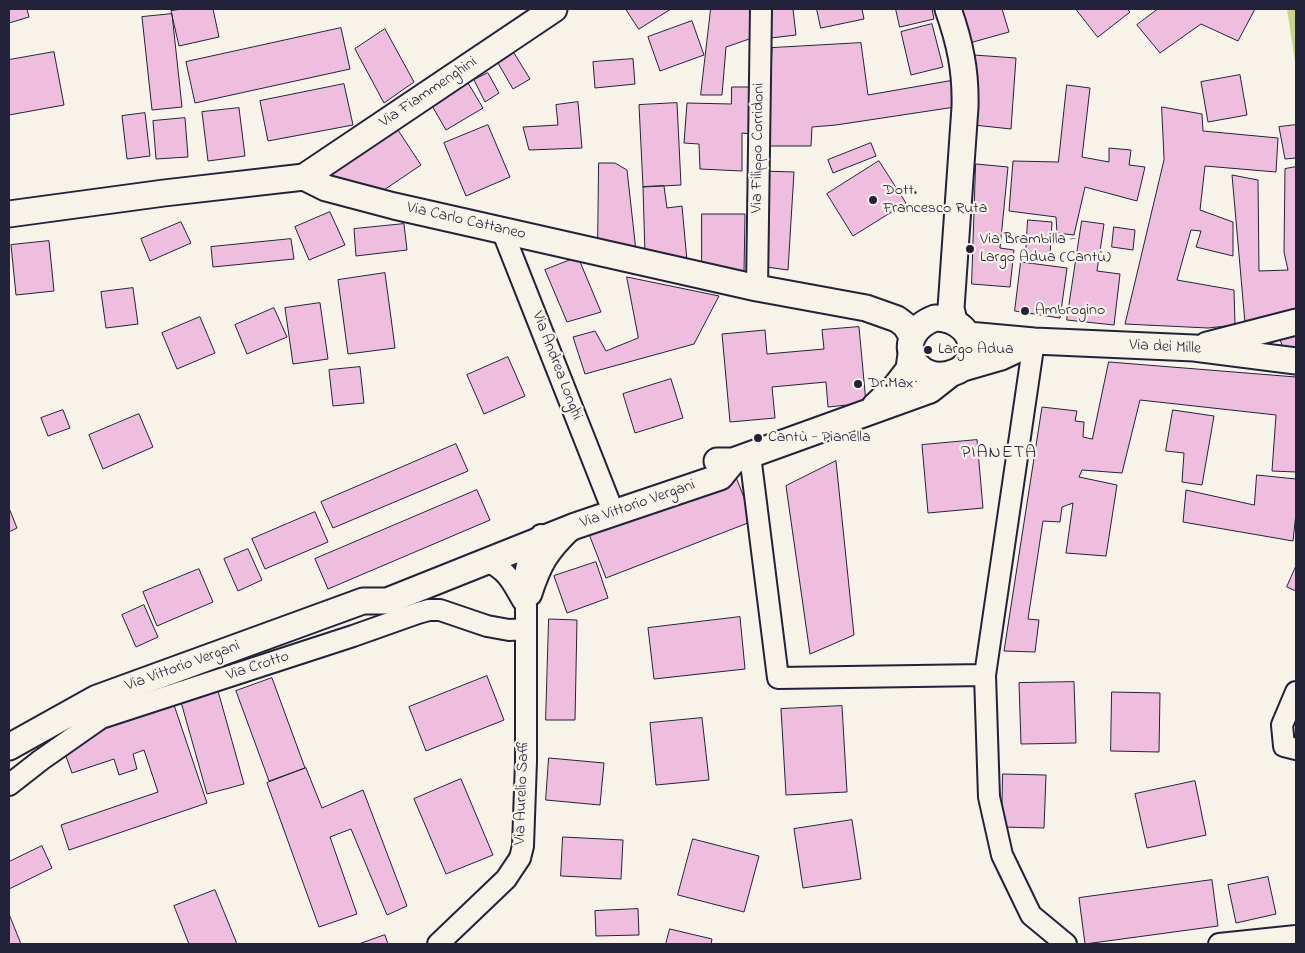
<!DOCTYPE html>
<html>
<head>
<meta charset="utf-8">
<style>
  body { margin:0 }
  #map { position:relative; width:1305px; height:953px; overflow:hidden; background:#f7f3e8; font-family:"Indie Flower",sans-serif }
  canvas { display:block }
  .frame { position:absolute; inset:0; border:10px solid #22223b; pointer-events:none }
</style>
</head>
<body>
<div id="map">
<canvas width="1305" height="953"></canvas>
<div class="frame"></div>
</div>
<script>
const context = document.querySelector('canvas').getContext('2d');
context.lineJoin = 'round';
function paint(path, color) {
  context.fillStyle = color;
  context.fill(path, 'evenodd');
}
function trace(path, color, width, dash) {
  context.strokeStyle = color;
  context.lineWidth = width;
  context.lineCap = dash ? 'butt' : 'round';
  context.setLineDash(dash || []);
  context.stroke(path);
}
function label(font, color, halo, rows, align = 'center') {
  context.font = font + ' "Indie Flower",sans-serif';
  context.lineWidth = 4.5;
  context.setLineDash([]);
  context.textBaseline = 'middle';
  context.strokeStyle = halo;
  context.fillStyle = color;
  for (const [text, x, y, turn = 0] of rows) {
    context.save();
    context.translate(x, y);
    context.rotate((+turn || 0) * Math.PI / 180);
    context.textAlign = isNaN(turn) ? turn : align;
    if (halo) context.strokeText(text, 0, 0);
    context.fillText(text, 0, 0);
    context.restore();
  }
}
paint(new Path2D(`
  M1287 9H1296V68Z`), '#c6d488');
const building = new Path2D(`
  M9 9H27L29 17 9 23Z
  M183 9H213L219 37 179 46 171 11Z
  M626 9H671L639 29Z
  M711 9H755L758 36 726 47 722 95H701Z
  M768 9H793L796 35 771 38Z
  M817 9H862L864 19 821 28Z
  M896 9H932L934 19 900 27Z
  M955 9H1002L1009 32 966 44Z
  M1076 9H1127L1130 12 1098 37Z
  M1158 9H1255L1238 41 1201 24 1160 53 1137 25Z
  M172 14 182 107 152 110 142 17Z
  M692 21 704 55 660 71 648 37Z
  M932 24 943 67 911 75 901 32Z
  M341 28 350 69 195 103 186 62Z
  M385 29 414 82 384 103 355 49Z
  M861 43 868 95 954 80 955 107 836 125 812 127 811 146H768L772 48Z
  M54 52 64 105 9 115V60Z
  M514 53 530 79 513 89 498 63Z
  M974 55 1016 58 1011 129 974 125Z
  M633 59 635 84 595 88 593 62Z
  M488 73 499 93 485 102 474 80Z
  M1240 75 1247 115 1208 122 1201 82Z
  M468 83 483 108 446 130 431 104Z
  M344 84 353 125 268 141 260 101Z
  M1067 85 1090 88 1082 157 1109 162V148L1131 150 1129 165 1145 167 1137 201 1085 187 1074 235 1057 233 1056 217 1009 211 1013 161 1058 162Z
  M732 87H753L751 134 742 133V171L700 169 699 144 684 143 687 103 731 104Z
  M578 102 582 148 529 150 523 127 558 125 556 105Z
  M677 103 681 185 643 187 639 105Z
  M1162 107 1202 114 1203 131 1278 138 1276 172 1205 166 1200 210 1233 222V256L1196 247 1201 231 1191 230 1177 280 1234 290 1235 325 1208 328 1125 324 1164 160Z
  M239 108 245 156 208 161 202 112Z
  M145 113 150 156 127 159 122 116Z
  M185 118 188 157 156 159 153 121Z
  M488 125 510 177 466 196 444 143Z
  M1296 125V158L1285 159 1279 127Z
  M398 130 421 165 375 196 335 186 329 174Z
  M871 143 876 156 833 173 828 160Z
  M879 161 906 203 853 236 827 194Z
  M599 163H615L627 170 636 251 598 244Z
  M976 164 1008 167 1000 248 1014 250 1010 287 972 284Z
  M1296 167V312L1245 323 1232 175 1258 180 1259 271 1288 270 1284 252 1285 169Z
  M762 171 794 172 788 270 759 266Z
  M664 186 667 208 682 206 687 261 645 255 643 187Z
  M330 212 345 245 309 260 295 227Z
  M702 214H745L744 273 702 267Z
  M1028 220 1052 222 1050 255 1026 253Z
  M1082 221 1104 224 1097 271 1120 274 1114 325 1067 320Z
  M181 222 191 243 150 261 141 239Z
  M404 224 407 250 356 256 354 229Z
  M1114 227 1135 230 1133 250 1112 247Z
  M291 239 294 259 213 267 211 247Z
  M49 241 54 291 16 295 11 245Z
  M578 257 601 312 567 322 545 270Z
  M1021 262 1067 268 1060 318 1015 311Z
  M385 273 395 348 348 354 338 280Z
  M627 277 719 296 694 344 585 374 573 337 595 331 606 351 638 338Z
  M133 288 138 324 106 328 101 292Z
  M320 303 328 359 293 364 285 308Z
  M274 308 287 337 247 354 235 325Z
  M200 317 215 353 177 369 162 333Z
  M859 327 866 403 828 407 826 382 772 387 775 418 730 422 722 334 765 330 767 354 824 349 822 330Z
  M1296 336V352H1285L1280 340Z
  M508 357 525 396 484 414 467 375Z
  M1109 362 1296 377V472L1272 471 1276 415 1140 400 1122 473 1082 470 1079 477 1117 485 1106 556 1066 553 1073 503 1062 507 1060 522 1043 521 1028 619 1039 620 1035 652 1004 651 1042 407 1077 411 1075 421 1084 422 1083 437 1092 439Z
  M360 367 364 403 333 406 329 370Z
  M671 379 683 418 635 433 623 394Z
  M63 410 70 428 48 436 41 418Z
  M1173 410 1214 416 1202 485 1182 482 1184 453 1166 451Z
  M139 414 153 447 103 469 89 435Z
  M977 440 983 508 928 513 922 445Z
  M456 444 468 471 333 528 321 502Z
  M836 461 854 635 810 654 786 486Z
  M1257 475 1296 479V513L1293 541 1183 522 1186 490 1254 505Z
  M736 477 753 521 606 578 589 534Z
  M477 490 490 520 328 589 315 559Z
  M9 508 17 528 9 532Z
  M315 512 328 542 265 569 252 539Z
  M248 549 262 580 238 591 224 559Z
  M596 562 608 598 567 613 554 576Z
  M1296 566V591L1287 587Z
  M199 569 213 602 157 626 143 592Z
  M144 605 158 637 136 647 122 615Z
  M740 617 745 669 654 679 648 628Z
  M549 619 577 620 575 720H546Z
  M487 676 504 720 426 751 409 707Z
  M272 678 305 768 269 781 236 691Z
  M1074 682 1076 743 1021 744 1019 683Z
  M218 691 244 784 207 794 181 702Z
  M1112 692 1160 693 1159 752 1111 751Z
  M172 699 207 803 69 850 61 825 158 792 144 750 133 754 137 769 119 775 114 759 72 773 63 748 105 722Z
  M842 706 847 792 786 795 781 709Z
  M702 718 709 780 656 785 650 723Z
  M549 758 604 763 600 805 546 800Z
  M306 768 322 808 363 790 407 906 387 915 351 829 330 837 357 914 319 927 267 783Z
  M1003 774 1046 775 1044 828 1002 827Z
  M461 779 493 855 446 874 414 799Z
  M1195 781 1206 835 1147 848 1135 794Z
  M852 820 861 879 803 888 794 829Z
  M563 837 623 840 621 879 561 876Z
  M693 839 759 856 744 912 678 895Z
  M42 846 52 868 9 889V862Z
  M1268 877 1276 914 1236 923 1228 885Z
  M1212 880 1218 926 1085 944 1079 898Z
  M215 890 237 944H189L174 906Z
  M638 909 639 935 596 936 595 911Z
  M9 914 21 944H9Z
  M670 929 712 939 711 944H666Z
  M385 935 388 944H359Z`);
paint(building, '#efbedf');
trace(building, '#22223b', 1);
const minor = new Path2D(`
  M502 230 609 501
  M757 288 761 9
  M1034 341 985 675 989 797 1002 855 1031 915 1066 944
  M750 455 778 678 985 675
  M487 561C508 571 512 582 523 601
  M531 595C541 564 548 552 572 529
  M1296 692 1282 725 1284 746 1296 749
  M9 785 41 760 101 718 353 636 418 613 429 610H440L487 626 509 630 526 629
  M438 944 506 879 520 858 523 846 526 761V608L525 575 529 554 541 535
  M1219 944 1296 936`);
const tertiary = new Path2D(`
  M948 9C960 43 966 71 965 107L951 308 954 321
  M304 177 554 9
  M9 214 164 193 304 177 326 188 394 206 757 288 866 308 897 319 905 325 912 336
  M935 318C956 318 976 333 970 356 968 364 963 369 955 372 916 389 888 336 935 318Z
  M968 335 1034 341 1194 348 1296 361
  M1207 345 1296 322
  M963 368 1001 357 1031 343
  M875 406 896 386 909 369 911 354
  M717 461H733L930 390 949 375
  M9 747 97 698 363 601H387L575 526 720 477 733 461`);
trace(minor, '#22223b', 24);
trace(tertiary, '#22223b', 29);
trace(minor, '#f7f3e8', 20);
trace(tertiary, '#f7f3e8', 25);
for (const [x, y, r, color] of [
  [873,200,5,"#22223b"],
  [970,249,5,"#22223b"],
  [1025,311,5,"#22223b"],
  [928,350,5,"#22223b"],
  [858,384,5,"#22223b"],
  [758,438,5,"#22223b"]
]) {
  const dot = new Path2D();
  dot.arc(x, y, r, 0, 2 * Math.PI);
  context.fillStyle = color;
  context.fill(dot);
  trace(dot, '#f7f3e8', 2);
}
label('16px', '#22223b', '#f7f3e8', [
  ["Via Fiammenghini",429,93,-34],
  ["Via Filippo Corridoni",759,148,-89],
  ["Via Carlo Cattaneo",466,222,13],
  ["Via dei Mille",1165,348,3],
  ["Via Andrea Longhi",556,366,69],
  ["Via Vittorio Vergani",638,505,-19],
  ["Via Vittorio Vergani",183,667,-20],
  ["Via Crotto",258,667,-18],
  ["Via Aurelio Saffi",523,793,-88]
]);
label('16px', '#22223b', '#f7f3e8', [
  ["Dott.",883,191],
  ["Francesco Ruta",883,209],
  ["Via Brambilla -",980,240],
  ["Largo Adua (Cantù)",980,258],
  ["Ambrogino",1035,311],
  ["Largo Adua",938,350],
  ["Dr.Max",868,384],
  ["Cantù - Pianella",768,438]
], 'left');
context.letterSpacing = '1px';
label('18px', '#22223b', '#f7f3e8', [
  ["PIANETA",999,454]
]);
context.letterSpacing = '0px';
</script>
</body>
</html>
